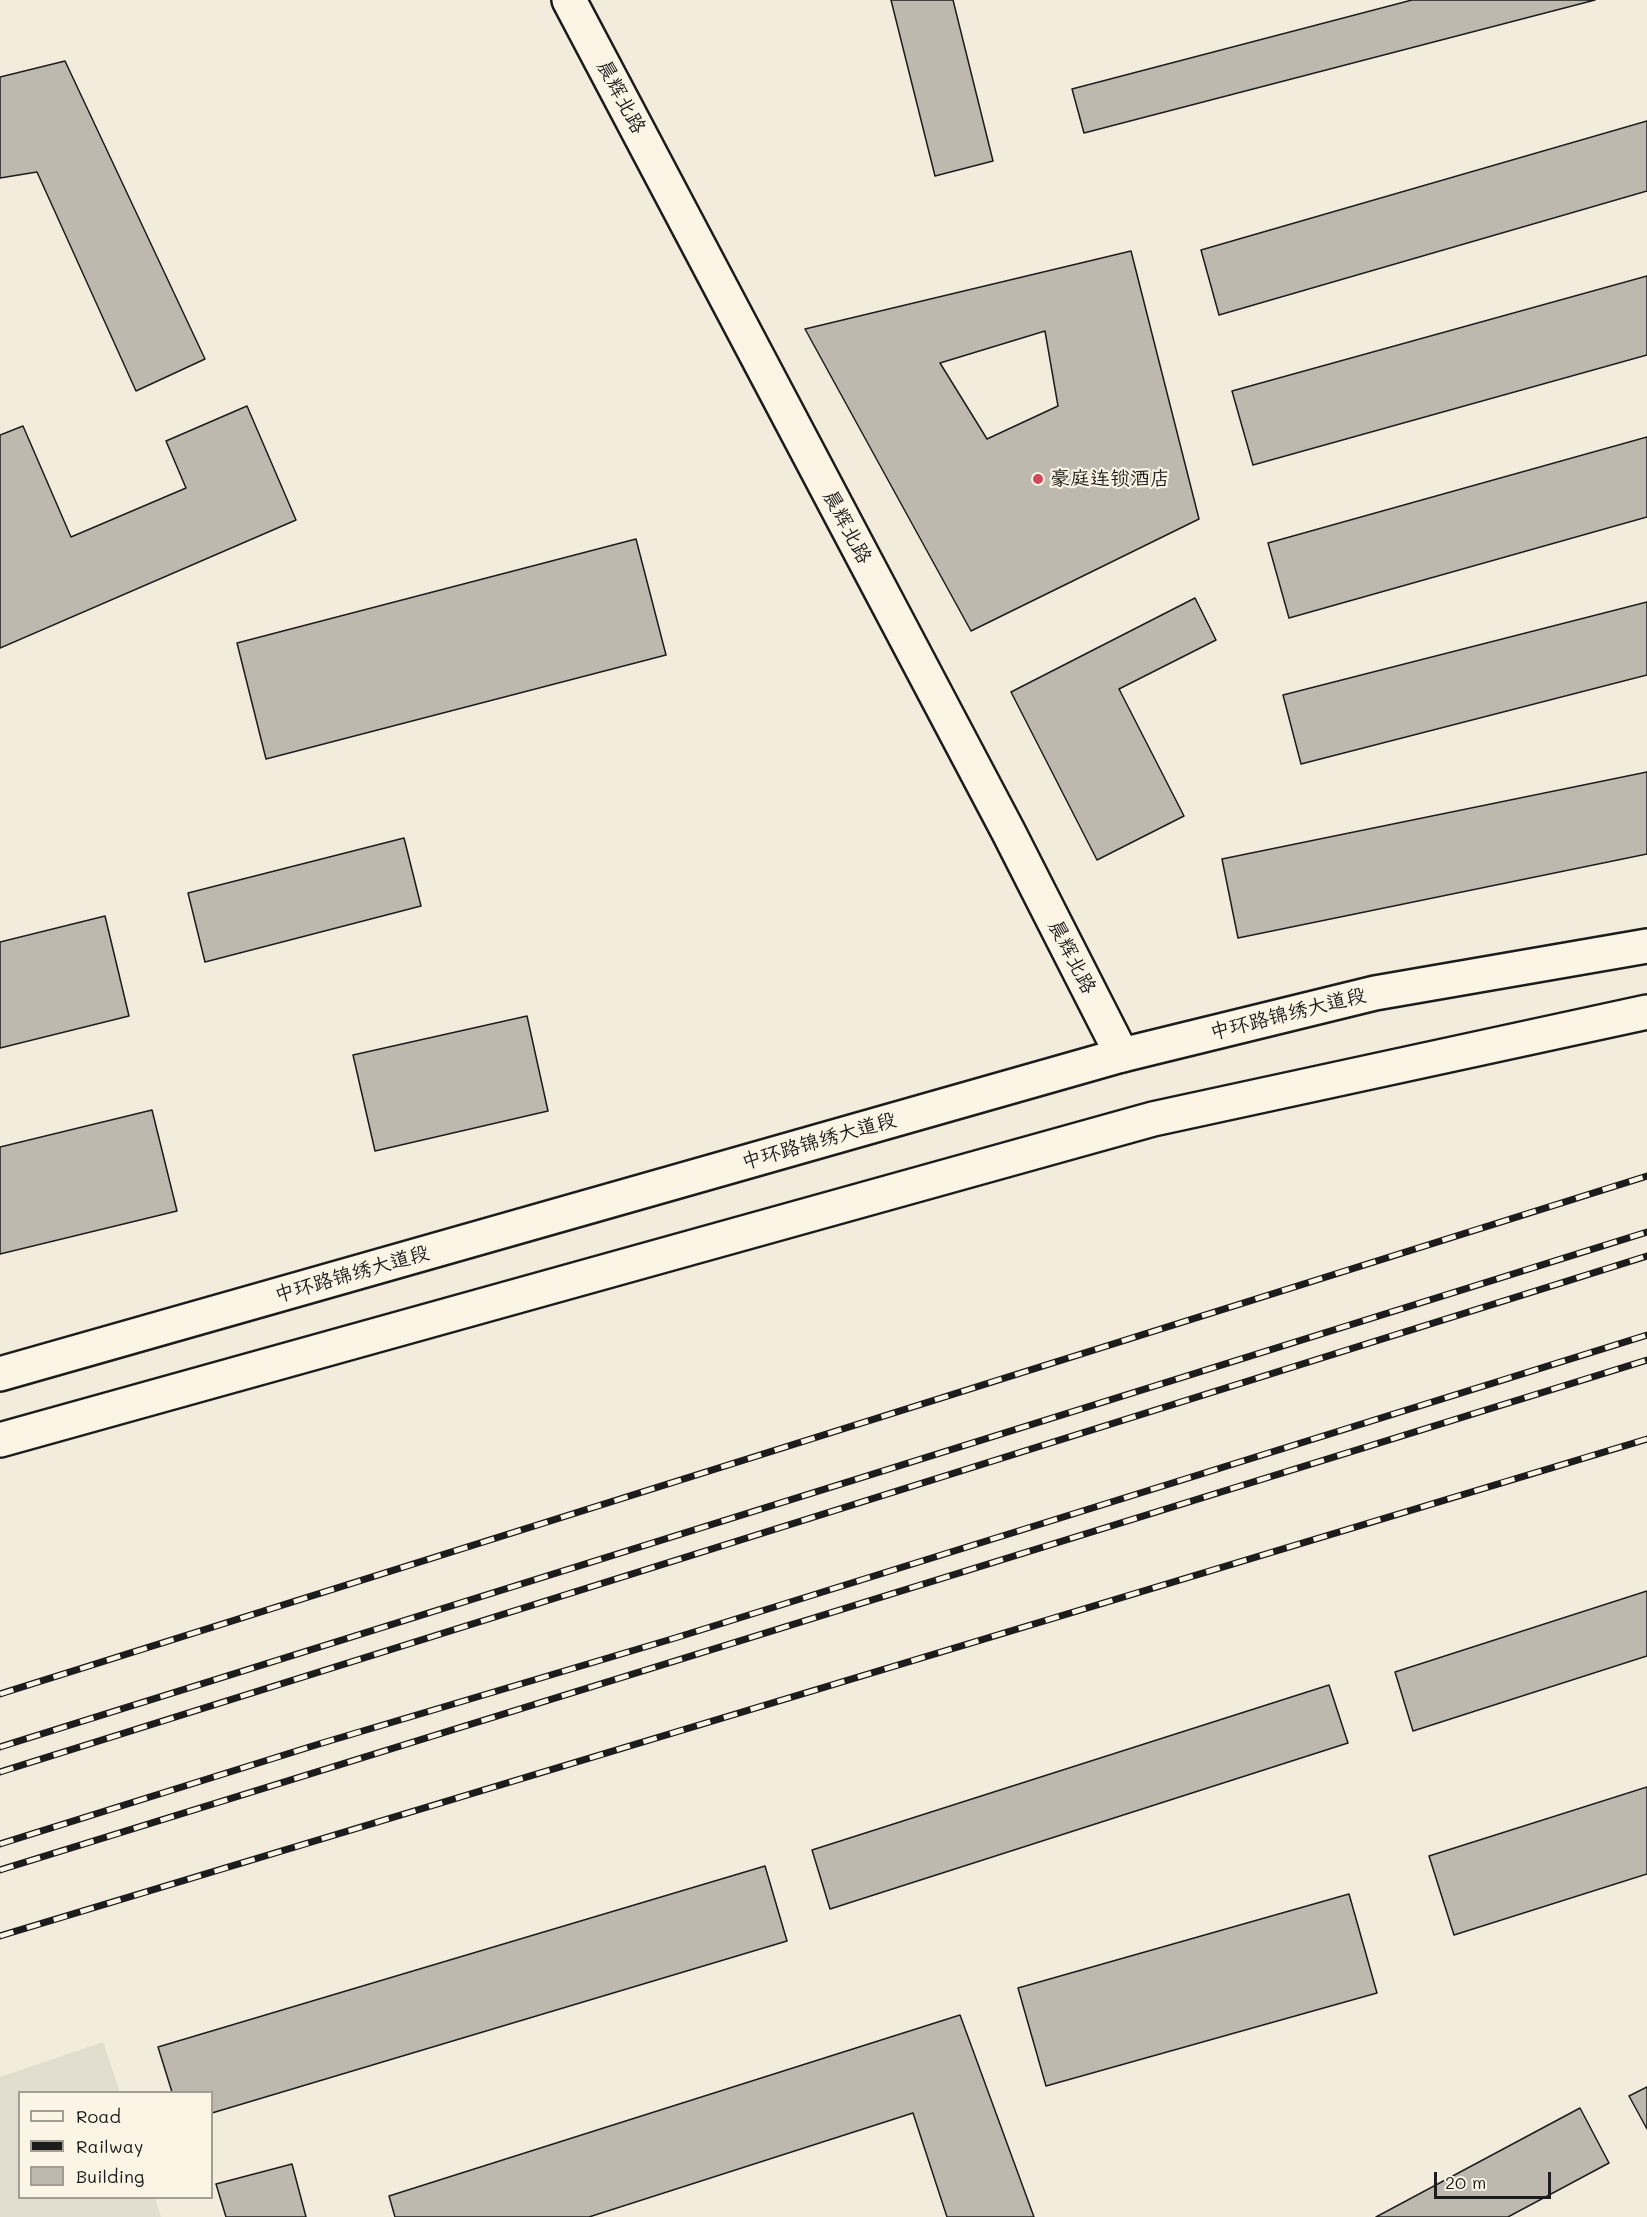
<!DOCTYPE html>
<html>
<head>
<meta charset="utf-8">
<style>
  body { margin:0 }
  #map { position:relative; width:1647px; height:2217px; overflow:hidden; background:#f3ecdd; font-family:Mali,sans-serif }
  canvas { display:block }
  .legend { position:absolute; left:18px; top:2091px; width:195px; height:108px; box-sizing:border-box; background:#fcf5e5; border:2px solid #a29e95; margin:0; padding:8px 10px; list-style:none; font-size:18px; color:#1c1c1c }
  .legend li { display:flex; align-items:center; gap:12px; height:30px }
  .legend b { width:30px; border:2px solid #a29e95 }
  .scale { position:absolute; left:1434px; top:2172px; width:117px; height:27px; box-sizing:border-box; border:3px solid #1c1c1c; border-top:0; padding-left:8px; font-size:18px; line-height:21px; white-space:nowrap; color:#1c1c1c; -webkit-text-stroke:4px #fcf5e5; paint-order:stroke }
</style>
</head>
<body>
<div id="map">
<canvas width="1647" height="2217"></canvas>
<ul class="legend">
<li><b style="height:8px;background:#fcf5e5"></b>Road</li>
<li><b style="height:8px;background:#1c1c1c"></b>Railway</li>
<li><b style="height:16px;background:#beb9ae"></b>Building</li>
</ul>
<div class="scale">20 m</div>
</div>
<script>
const context = document.querySelector('canvas').getContext('2d');
context.lineJoin = 'round';
function paint(path, color) {
  context.fillStyle = color;
  context.fill(path, 'evenodd');
}
function trace(path, color, width, dash) {
  context.strokeStyle = color;
  context.lineWidth = width;
  context.lineCap = dash ? 'butt' : 'round';
  context.setLineDash(dash || []);
  context.stroke(path);
}
function label(font, color, halo, rows, align = 'center') {
  context.font = font + ' Mali,"LXGW WenKai TC",sans-serif';
  context.lineWidth = 4.5;
  context.setLineDash([]);
  context.textBaseline = 'middle';
  context.strokeStyle = halo;
  context.fillStyle = color;
  for (const [text, x, y, turn = 0] of rows) {
    context.save();
    context.translate(x, y);
    context.rotate((+turn || 0) * Math.PI / 180);
    context.textAlign = isNaN(turn) ? turn : align;
    if (halo) context.strokeText(text, 0, 0);
    context.fillText(text, 0, 0);
    context.restore();
  }
}
paint(new Path2D(`
  M103 2042 120 2092H20V2198H155L161 2217H0V2077Z`), '#e3ddcf');
const building = new Path2D(`
  M891 0H953L993 161 935 176Z
  M1412 0H1595L1084 133 1072 89Z
  M65 61 205 359 136 391 37 172 0 178V77Z
  M1647 121V191L1219 315 1201 250Z
  M1131 251 1199 519 971 631 805 329ZM1045 331 1058 406 987 439 940 363Z
  M1647 276V355L1253 465 1232 391Z
  M247 406 296 520 0 648V435L23 426 71 537 186 488 166 441Z
  M1647 437V517L1289 618 1268 543Z
  M636 539 666 655 266 759 237 643Z
  M1195 598 1216 640 1119 689 1184 816 1097 860 1011 692Z
  M1647 602V675L1301 764 1283 695Z
  M1647 772V854L1238 938 1222 859Z
  M404 838 421 906 205 962 188 893Z
  M105 916 129 1016 0 1048V942Z
  M527 1016 548 1111 375 1151 353 1055Z
  M152 1110 177 1211 0 1254V1147Z
  M1647 1591V1656L1413 1731 1395 1672Z
  M1329 1685 1348 1743 830 1909 812 1850Z
  M1647 1787V1874L1454 1935 1429 1856Z
  M765 1866 787 1941 212 2113V2092H172L158 2047Z
  M1349 1894 1377 1993 1046 2086 1018 1988Z
  M960 2015 1034 2217H947L913 2113 589 2217H395L389 2196Z
  M1647 2087V2129L1629 2096Z
  M1580 2108 1609 2163 1508 2217H1376Z
  M292 2164 306 2217H226L216 2184Z`);
paint(building, '#beb9ae');
trace(building, '#1c1c1c', 1.5);
const minor = new Path2D(`
  M569 0 1008 831 1122 1055`);
const major = new Path2D(`
  M0 1374 1122 1055 1375 993 1647 946
  M0 1440 1153 1119 1647 1012`);
trace(minor, '#1c1c1c', 38);
trace(major, '#1c1c1c', 38);
trace(minor, '#fcf5e5', 33);
trace(major, '#fcf5e5', 33);
const rail = new Path2D(`
  M0 1694 1647 1176
  M0 1747 1647 1232
  M0 1772 1647 1256
  M0 1844 319 1744 675 1638 1647 1335
  M0 1870 1647 1360
  M0 1936 1647 1439`);
trace(rail, '#1c1c1c', 7);
trace(rail, '#fcf5e5', 4.5, [14]);
for (const [x, y, r, color] of [
  [1038,479,6,"#d1495b"]
]) {
  const dot = new Path2D();
  dot.arc(x, y, r, 0, 2 * Math.PI);
  context.fillStyle = color;
  context.fill(dot);
  trace(dot, '#fcf5e5', 2);
}
label('20px', '#1c1c1c', '#fcf5e5', [
  ["晨辉北路",621,97,62],
  ["晨辉北路",847,527,62],
  ["晨辉北路",1072,957,63],
  ["中环路锦绣大道段",1288,1014,-14],
  ["中环路锦绣大道段",819,1141,-16],
  ["中环路锦绣大道段",352,1274,-16]
]);
label('20px', '#1c1c1c', '#fcf5e5', [
  ["豪庭连锁酒店",1050,479]
], 'left');
</script>
</body>
</html>
